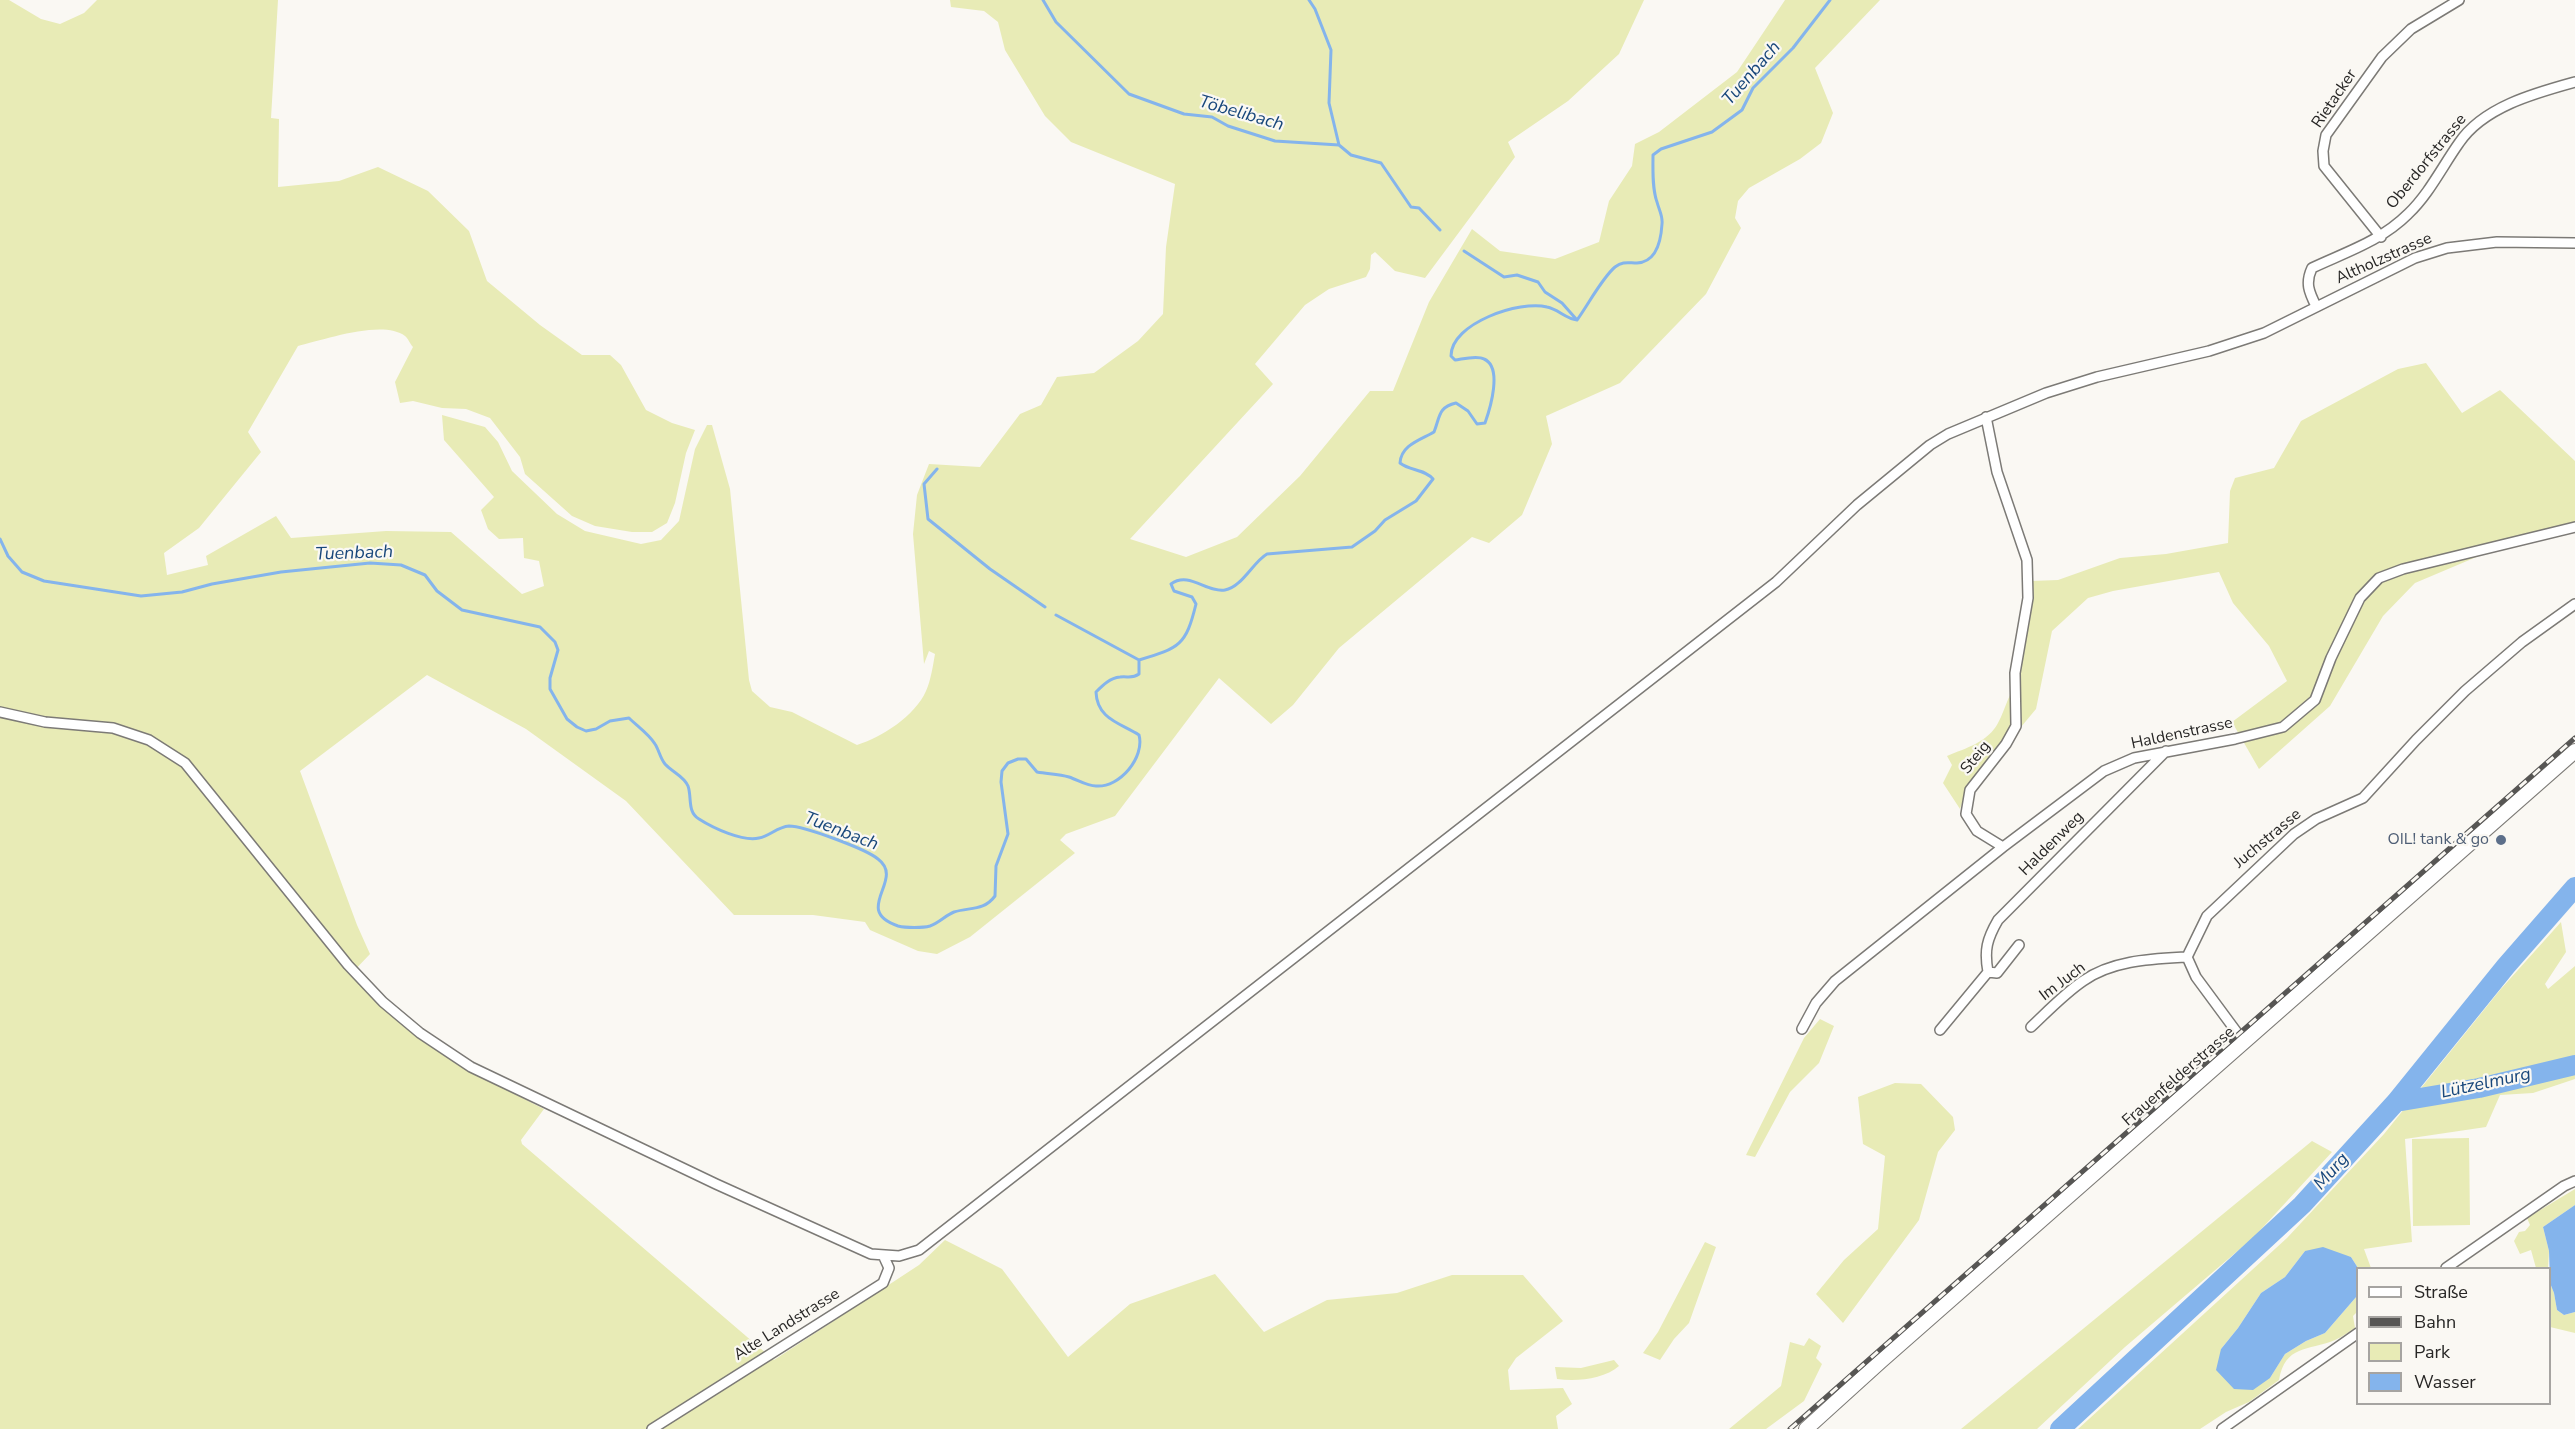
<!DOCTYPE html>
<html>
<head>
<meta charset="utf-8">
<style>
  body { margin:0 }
  #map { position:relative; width:2575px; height:1429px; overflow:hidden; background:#faf8f3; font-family:"Nunito Sans",sans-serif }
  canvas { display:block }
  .legend { position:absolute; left:2356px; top:1267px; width:195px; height:138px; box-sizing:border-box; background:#faf8f3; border:2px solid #a6a4a1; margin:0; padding:8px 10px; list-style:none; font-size:18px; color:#272625 }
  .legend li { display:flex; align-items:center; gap:12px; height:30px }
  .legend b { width:30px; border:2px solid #a6a4a1 }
</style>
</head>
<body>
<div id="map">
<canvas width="2575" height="1429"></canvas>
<ul class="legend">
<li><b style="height:8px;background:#fff"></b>Straße</li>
<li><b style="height:8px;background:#575654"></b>Bahn</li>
<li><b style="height:16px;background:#e8ebb6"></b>Park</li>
<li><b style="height:16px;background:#84b4ec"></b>Wasser</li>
</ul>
</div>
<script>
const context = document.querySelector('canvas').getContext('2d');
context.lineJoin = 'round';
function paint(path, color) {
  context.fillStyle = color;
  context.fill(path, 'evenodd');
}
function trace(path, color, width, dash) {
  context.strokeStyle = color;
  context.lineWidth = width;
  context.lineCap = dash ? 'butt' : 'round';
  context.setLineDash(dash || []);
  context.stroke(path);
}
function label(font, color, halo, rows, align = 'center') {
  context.font = font + ' "Nunito Sans",sans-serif';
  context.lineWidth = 4.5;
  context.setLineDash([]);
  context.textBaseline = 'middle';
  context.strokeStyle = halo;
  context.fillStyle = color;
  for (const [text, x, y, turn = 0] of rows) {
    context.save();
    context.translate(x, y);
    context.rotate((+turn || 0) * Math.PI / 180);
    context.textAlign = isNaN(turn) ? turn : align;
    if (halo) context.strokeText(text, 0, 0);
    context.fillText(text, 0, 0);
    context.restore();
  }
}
paint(new Path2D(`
  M0 0H9L41 19 60 24 84 13 97 0H278L271 118 279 119 278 187 339 181 378 167 428 191 469 231 487 281 540 325 582 355H610L621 365 646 410 672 423 695 430 686 453 675 503 667 523 652 532H632L595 526 572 516 525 474 520 457 490 418 466 409 442 408 413 401 400 403 395 382 413 347C410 344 408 338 405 336 383 319 323 340 298 346L248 432 261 452 199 528 164 553 167 575 208 565 206 556 276 516 291 538 386 531 451 532 522 594 544 586 539 561 524 558 523 538 499 539 488 529 481 510 494 497 444 440 442 415 485 427 498 442 512 471 557 514 585 531 641 544 661 540 679 521 695 449 707 425H712L730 489 749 680 752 691 770 707 792 712 857 745C882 737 915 716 926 691 931 680 933 665 935 654L929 651 924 664 913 534 917 495 929 464 980 467 1020 414 1041 405 1057 377 1094 373 1138 341 1163 314 1166 247 1175 184 1071 142 1045 116 1005 50 998 22 984 11 951 7 950 0H1644L1619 54 1568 101 1508 142 1515 157 1425 278 1395 271 1375 252 1371 255 1370 269 1366 277 1329 289 1305 305 1255 364 1273 384 1130 539 1186 557 1237 537 1300 476 1370 391H1393L1429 302 1472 229 1500 251 1555 259 1599 242 1609 201 1632 166 1635 144 1659 132 1737 72 1785 0H1880L1815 68 1833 113 1821 143 1800 159 1749 188 1738 201 1735 218 1741 228 1706 294 1620 383 1546 416 1552 444 1522 515 1489 543 1472 537 1339 648 1293 705 1271 724 1219 678 1115 816 1066 834 1060 840 1075 853 970 937 937 954 918 951 870 930 865 922 813 915H734L626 801 526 729 427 675 300 771 357 925 370 954 351 974C366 989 381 1006 397 1020 439 1058 494 1083 544 1109L521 1140 522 1144 774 1360 919 1265 945 1240 1002 1269 1068 1357 1130 1304 1215 1274 1264 1332 1327 1300 1397 1293 1452 1275H1523L1563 1321 1516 1358 1508 1370 1510 1390 1563 1388 1572 1404 1556 1416 1558 1429H0Z
  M2426 363 2462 413 2500 390 2575 461V527L2519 539 2415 583 2383 616 2330 706 2259 769 2232 722 2287 681 2269 646 2233 603 2219 572 2113 591 2088 598 2052 631 2036 709 2021 727 2006 738 1967 788 1960 809 1943 783 1952 765 1947 756C1966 748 1988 742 1998 723 2006 708 2008 693 2020 680L2031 581 2058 580 2120 558 2166 554 2228 543 2230 491 2235 478 2274 468 2301 421 2398 369Z
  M2561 922 2566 952 2545 984 2548 989 2575 966V1079L2533 1093 2500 1095 2486 1127 2405 1139 2412 1242 2364 1249 2371 1268H2358L2351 1257 2305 1251 2285 1277 2261 1293 2238 1328 2221 1349 2270 1378 2285 1354 2306 1341 2325 1333 2357 1296V1312L2353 1316 2355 1328C2348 1332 2342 1337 2335 1340 2308 1351 2285 1345 2279 1380L2249 1402 2226 1412 2200 1429H2078L2287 1238 2384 1134 2500 990Z
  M1820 1019 1834 1026 1819 1063 1790 1092 1755 1157 1746 1155 1804 1038Z
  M1895 1083 1921 1084 1953 1117 1955 1130 1938 1152 1919 1220 1843 1323 1816 1294 1844 1260 1878 1229 1885 1156 1863 1144 1858 1097Z
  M2469 1138 2470 1225 2413 1226 2412 1139Z
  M2312 1141 2332 1152 2254 1237 2125 1347 2037 1429H1961Z
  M2575 1189V1205L2543 1227 2549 1251 2548 1268H2536L2531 1250 2520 1254 2514 1241 2519 1232 2525 1231 2530 1225 2527 1218Z
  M1705 1242 1716 1247 1689 1323 1674 1339 1660 1360 1643 1353 1658 1332Z
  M2550 1283 2554 1293 2557 1310 2564 1315 2575 1312V1333L2550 1327Z
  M1809 1338 1821 1346 1816 1358 1822 1364 1804 1401 1766 1429H1729L1781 1386 1790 1342 1804 1346Z
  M1614 1360 1619 1366C1604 1379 1577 1382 1557 1379L1555 1367 1581 1368Z`), '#e8ebb6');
paint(new Path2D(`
  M2575 1205V1312L2564 1315 2557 1310 2554 1293 2550 1283 2549 1251 2543 1227Z
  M2323 1247 2351 1257 2358 1268 2357 1296 2325 1333 2306 1341 2285 1354 2270 1378 2253 1390 2234 1389 2216 1370 2221 1349 2238 1328 2261 1293 2285 1277 2305 1251Z`), '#84b4ec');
trace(new Path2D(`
  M1043 0 1056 22 1129 94 1184 114 1212 117 1228 126 1275 141 1339 145 1351 155 1381 163 1411 207 1419 208 1440 230
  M1309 0 1315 9 1331 50 1329 103 1339 145
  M1464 251 1504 277 1517 275 1538 282 1545 292 1562 303 1577 320
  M937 469 924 484 928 519 990 569 1045 607
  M0 539 8 556 22 572 44 581 141 596 182 592 212 584 281 572 370 563 401 565 425 575 437 591 462 610 540 627 555 642 558 650 550 678V689L567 719 577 727 586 731 596 729 610 721 629 718C637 726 649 734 655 744 659 750 660 758 665 764 672 772 684 776 688 786 692 797 687 812 699 819 713 828 743 842 759 838 770 836 777 827 789 826 804 826 866 849 878 859 906 880 851 910 898 926 906 928 923 928 930 926 939 923 946 915 954 912 970 907 984 911 995 896L996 866 1008 834 1001 782 1002 771 1008 763 1018 759H1026L1037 772C1048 774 1059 774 1069 777 1078 780 1087 786 1096 786 1120 788 1145 757 1139 735 1120 723 1097 719 1096 692 1103 685 1110 678 1120 677 1128 676 1132 679 1139 674V660C1180 648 1186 645 1196 604L1192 597 1174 591 1171 584C1189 571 1207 593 1225 590 1242 587 1253 562 1267 554L1352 547 1375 531 1385 520 1416 501 1433 479C1425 469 1410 471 1400 463 1401 445 1420 440 1434 432 1440 417 1438 407 1456 403L1468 411 1477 424 1485 423C1490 409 1503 367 1484 359 1477 355 1463 359 1455 360L1451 356C1451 323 1520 300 1547 307 1558 309 1566 319 1577 320 1588 305 1602 278 1615 267 1623 261 1628 263 1637 263 1656 262 1661 241 1662 224 1663 216 1659 210 1657 202 1652 188 1653 170 1653 155L1661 149 1712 132 1742 110 1753 88 1793 48 1830 0
  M1056 615 1139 660`), '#84b4ec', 3);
trace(new Path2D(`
  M2396 1102 2479 1088 2575 1065
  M2060 1429 2302 1205 2396 1102 2506 966 2575 887`), '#84b4ec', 20);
const street = new Path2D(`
  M2381 237 2324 166 2323 151 2326 135 2382 57 2411 29 2459 0
  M2316 306C2309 292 2305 283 2312 268 2346 252 2381 241 2408 214 2429 194 2442 167 2459 143 2483 107 2535 93 2575 82
  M1986 417 1997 472 2027 560 2028 598 2015 673 2016 726 2006 744 1970 790 1966 814 1977 831 2003 847
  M0 712 45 722 113 728 149 740 185 763 348 965 383 1002 420 1033 471 1067 716 1184 871 1254 899 1256 919 1250 1776 582 1857 505 1930 445 1948 434 2046 393 2097 377 2209 351 2264 333 2415 258 2447 248 2497 242 2575 243
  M1988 972 1997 973 2019 945
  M2031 1027C2048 1011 2064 994 2083 981 2113 960 2152 959 2187 957
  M1802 1029 1816 1003 1835 981 2003 847 2104 771 2134 758 2235 739 2283 727 2315 700 2331 658 2360 598 2379 578 2403 569 2575 527
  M1940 1030 1988 972C1984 950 1987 939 1998 920L2166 751
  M2244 1042 2196 977 2187 957 2207 916 2294 834 2316 819 2363 798 2416 740 2465 691 2522 642 2575 604
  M2446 1268 2564 1186 2575 1181
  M652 1429 883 1283 889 1268 883 1255
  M2222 1429 2358 1333`);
const secondary = new Path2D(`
  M1806 1429 1881 1361 2575 751`);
trace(street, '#7c7a76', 12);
trace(secondary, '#7c7a76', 16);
trace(street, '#fff', 9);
trace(secondary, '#fff', 14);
const rail = new Path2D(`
  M1790 1429 2575 738`);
trace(rail, '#575654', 5);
trace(rail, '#faf8f3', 3, [9]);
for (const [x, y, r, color] of [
  [2501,840,6,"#5c6f8a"]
]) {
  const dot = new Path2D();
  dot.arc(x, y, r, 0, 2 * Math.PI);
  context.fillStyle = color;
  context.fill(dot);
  trace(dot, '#faf8f3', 2);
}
label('16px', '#272625', '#faf8f3', [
  ["Rietacker",2335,99,-56],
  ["Oberdorfstrasse",2427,162,-51],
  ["Altholzstrasse",2384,259,-24],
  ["Haldenstrasse",2182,734,-12],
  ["Steig",1976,758,-51],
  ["Juchstrasse",2268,839,-40],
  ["Haldenweg",2052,844,-45],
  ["Im Juch",2063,982,-37],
  ["Frauenfelderstrasse",2179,1077,-41],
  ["Alte Landstrasse",787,1325,-32]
]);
label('16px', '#4e5e75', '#faf8f3', [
  ["OIL! tank & go",2489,840]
], 'right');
label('italic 18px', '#18477b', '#faf8f3', [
  ["Tuenbach",1752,74,-49],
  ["Töbelibach",1241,114,16],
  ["Tuenbach",354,554,-2],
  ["Tuenbach",841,832,21],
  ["Lützelmurg",2486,1084,-12],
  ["Murg",2332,1172,-48]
]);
</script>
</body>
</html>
